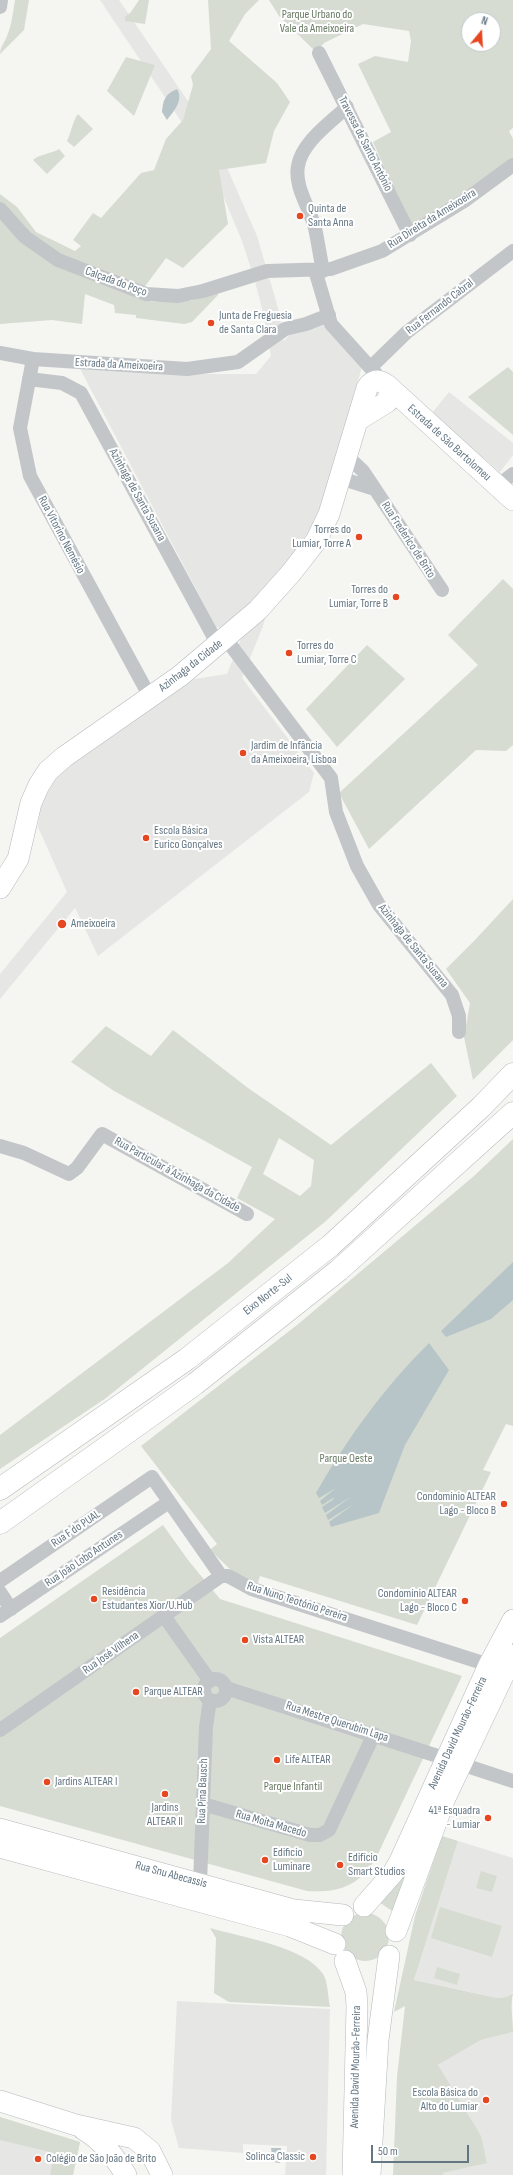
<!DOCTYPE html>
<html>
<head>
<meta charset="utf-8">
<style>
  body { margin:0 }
  #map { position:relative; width:513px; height:2175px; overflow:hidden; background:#f5f5f1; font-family:"Sofia Sans Condensed",sans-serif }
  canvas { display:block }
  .north { position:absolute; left:461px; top:12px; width:40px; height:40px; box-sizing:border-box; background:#fff; border:1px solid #c1c8cd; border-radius:50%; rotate:18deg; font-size:11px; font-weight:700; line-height:16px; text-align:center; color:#647683 }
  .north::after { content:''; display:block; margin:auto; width:14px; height:18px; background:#e64721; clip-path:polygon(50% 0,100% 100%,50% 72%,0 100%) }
  .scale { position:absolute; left:371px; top:2145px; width:98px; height:18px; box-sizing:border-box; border:2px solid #647683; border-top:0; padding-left:5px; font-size:12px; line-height:14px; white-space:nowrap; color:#647683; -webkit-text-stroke:3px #fff; paint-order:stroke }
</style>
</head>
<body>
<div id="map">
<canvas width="513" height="2175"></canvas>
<div class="north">N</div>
<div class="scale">50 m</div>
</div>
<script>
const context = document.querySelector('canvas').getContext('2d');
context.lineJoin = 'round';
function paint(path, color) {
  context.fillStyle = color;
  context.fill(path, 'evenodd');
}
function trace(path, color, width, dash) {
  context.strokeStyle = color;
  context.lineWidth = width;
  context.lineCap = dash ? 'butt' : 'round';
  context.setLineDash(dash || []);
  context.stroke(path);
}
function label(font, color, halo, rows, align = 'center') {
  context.font = font + ' "Sofia Sans Condensed",sans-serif';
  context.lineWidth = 4;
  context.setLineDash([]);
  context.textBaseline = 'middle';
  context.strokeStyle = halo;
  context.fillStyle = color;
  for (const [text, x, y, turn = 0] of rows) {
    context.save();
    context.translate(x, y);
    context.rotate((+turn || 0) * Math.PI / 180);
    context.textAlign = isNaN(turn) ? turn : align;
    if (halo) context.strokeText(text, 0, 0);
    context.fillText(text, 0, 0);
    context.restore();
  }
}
paint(new Path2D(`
  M100 0H119L192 107 225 163 257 236 278 308 284 341 290 334 323 321 362 367 320 508 312 526 274 584 263 626 242 678 314 773 309 792 98 956 75 908 0 999V974L67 892 38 827 40 811 45 797 59 774 194 679 227 674 248 621 221 628 216 627 79 367 163 374H256L271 356 263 312 254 278 242 241 224 198 195 142Z
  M449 392 513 443V455L500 472 432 413Z
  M458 1841 513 1858V1992L506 1997 497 1998 414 1980Z
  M177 2001 330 2009 326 2175H285L287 2146 243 2144V2153L179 2148 171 2120Z
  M513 2032V2175H443V2173L487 2162 438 2065 481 2040Z
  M0 2117 80 2142 73 2175H0Z`), '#e6e7e5');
paint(new Path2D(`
  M15 0H29L24 30 0 54C0 47 5 42 7 36 12 24 13 12 15 0Z
  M139 0H149L145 24 125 21V17L131 12Z
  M208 0H259L245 14 229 41 277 83 290 102 274 131 266 163 219 170 228 224 183 268 166 258 143 289 151 302 191 301 217 292 218 295 192 322 184 324 136 318V315L115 313 114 305 85 294 82 324 52 320 0 324V194L17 207 36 232 75 251 81 246 73 240 93 213 101 218 141 173 154 170 166 139 183 120 193 85 191 76 211 49Z
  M269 0H513V128L509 131 513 139V160L412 229 373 142 391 132 358 64 375 56 408 62 411 41 409 31 363 24 324 43 316 52 279 16ZM469 20H493V44H469Z
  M126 57 155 65 134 116 107 91Z
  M78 114 93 129 74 147 67 141C71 133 73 120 78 114Z
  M59 149 65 156 47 174 33 160C39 154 51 154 59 149Z
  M508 367 513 372V435L468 397Z
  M503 579 513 589V745L506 751 476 750 369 849 339 793 478 665 448 635Z
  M367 645 405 679 337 747 306 709Z
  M513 899V1040L473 1080 464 1037 470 1003 446 969 474 941Z
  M106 1026 151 1056 173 1030 248 1088 331 1145 431 1063 457 1096 326 1221 106 1398 0 1469V1435L228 1263 275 1219 237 1198 252 1167 114 1091 71 1062ZM279 1138 314 1160 311 1186 300 1196 263 1174Z
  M513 1139V1426L506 1424 483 1470 491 1472 417 1625 260 1576 257 1585 232 1571 210 1550 217 1544 141 1446 297 1325 474 1176Z
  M163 1525 188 1560 220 1599 462 1676 376 1858C360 1886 338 1893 307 1891L0 1806V1638Z
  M442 1836 458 1841 414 1980 497 1998 506 1997 513 1993C510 2007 513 2018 513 2032L481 2040 438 2065 481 2136 487 2163 443 2173V2175H393L397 2077 405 2006 394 2012 415 1916Z
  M402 1868 411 1871 395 1913 379 1902Z
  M481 1871 497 1876 492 1892 476 1888Z
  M440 1907 502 1926 492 1957 431 1938Z
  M341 1937a24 24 0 1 1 48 0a24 24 0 1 1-48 0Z
  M210 1928C241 1937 306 1947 323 1974 328 1981 328 1998 330 2007L229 2002 214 1993 216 1938Z
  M437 1967 460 1974 457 1985 434 1978Z
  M0 2117 80 2142 73 2175H50L54 2153 0 2140Z`), '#d6dcd2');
paint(new Path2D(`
  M177 89C184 100 174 111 167 120L162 112C163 100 165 94 177 89Z
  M513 1262V1300L491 1319 446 1337 441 1331Z
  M429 1343 449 1370 405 1445 379 1513 331 1527 329 1522 354 1504 328 1520 326 1515 352 1496 325 1513 322 1507 334 1499 333 1498 322 1505 320 1501 336 1488 319 1498 316 1493C349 1436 383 1389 429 1343Z
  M271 2148H281L280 2163 273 2162Z`), '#b8c5c8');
const secondary = new Path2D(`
  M387 385 513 500
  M0 888 18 859 31 803 39 785 48 771 64 757 180 676 258 610 291 573 316 541 329 514 367 388C374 377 385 380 390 391L387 402 358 420
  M0 1829 294 1910 343 1915
  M0 1847 290 1926 335 1944
  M364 1906 393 1873 399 1863 489 1665 513 1620
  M396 1931 445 1798 513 1655
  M345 1961 356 1992 357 2006 353 2175
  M0 2101 76 2125 134 2138 150 2151 162 2175
  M83 2129C103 2141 114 2156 126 2175
  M370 2175 378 2040 389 1956`);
const highway = new Path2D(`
  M0 1489 187 1359 330 1246 481 1107 513 1074
  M0 1523 195 1384 339 1270 513 1113`);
trace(secondary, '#b4babe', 22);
trace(highway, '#b5b8bb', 23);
trace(new Path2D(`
  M0 7 1 0
  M319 53 410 235
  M0 209 25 237 58 260 146 294 178 296 203 291 267 271 331 269 382 251 464 201 513 165
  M315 270 331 324 376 374
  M323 271C320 256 318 242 315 228 310 208 294 187 298 166 302 142 330 123 347 107
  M0 353 33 359 187 369 238 362 285 329 306 324 329 315
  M33 359 20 428 30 476 150 697
  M371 367 407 332 513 251
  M29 379 62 383 81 393 218 645
  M346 455 363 471 442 590
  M340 478 375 489
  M497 486 513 474
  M226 639 331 778 336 812 357 866 379 905 452 995 459 1016V1032
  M0 1146 24 1153 69 1174 77 1168 102 1134 247 1214
  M0 1581 152 1477 221 1576H228L252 1589 489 1665
  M0 1592 11 1609
  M0 1616 169 1502
  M164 1616 210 1681
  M204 1690a11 11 0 1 1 22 0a11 11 0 1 1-22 0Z
  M226 1688 447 1759
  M0 1730 221 1576
  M461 1764 513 1781
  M203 1804 310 1835H320L329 1830 374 1734
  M200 1883 206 1727 210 1700`), '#c2c6c9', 14);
trace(secondary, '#fff', 21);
trace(highway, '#fff', 22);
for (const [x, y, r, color] of [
  [300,216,4,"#e64721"],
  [211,323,4,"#e64721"],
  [359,537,4,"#e64721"],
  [396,597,4,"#e64721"],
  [289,653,4,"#e64721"],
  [243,753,4,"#e64721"],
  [146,838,4,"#e64721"],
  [62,924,5,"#e64721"],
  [504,1504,4,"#e64721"],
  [94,1599,4,"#e64721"],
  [465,1601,4,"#e64721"],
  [245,1640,4,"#e64721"],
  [136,1692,4,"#e64721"],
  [277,1760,4,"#e64721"],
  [47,1782,4,"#e64721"],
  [165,1794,4,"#e64721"],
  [488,1818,4,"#e64721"],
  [265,1860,4,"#e64721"],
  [340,1865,4,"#e64721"],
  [486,2100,4,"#e64721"],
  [313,2157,4,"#e64721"],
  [38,2159,4,"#e64721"]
]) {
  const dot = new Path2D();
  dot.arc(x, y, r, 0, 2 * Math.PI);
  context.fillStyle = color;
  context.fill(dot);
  trace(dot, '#fff', 1.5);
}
label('12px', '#687a63', '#fff', [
  ["Parque Urbano do",317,15],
  ["Vale da Ameixoeira",317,29],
  ["Parque Oeste",346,1459],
  ["Parque Infantil",293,1787]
]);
label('12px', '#647683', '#fff', [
  ["Travessa de Santo António",365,144,63],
  ["Rua Direita da Ameixoeira",432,219,-32],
  ["Calçada do Poço",116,282,20],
  ["Rua Fernando Cabral",440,307,-38],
  ["Estrada da Ameixoeira",119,365,3],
  ["Estrada de São Bartolomeu",449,443,42],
  ["Azinhaga de Santa Susana",137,495,61],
  ["Rua Vitorino Nemésio",61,535,62],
  ["Rua Frederico de Brito",408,540,57],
  ["Azinhaga da Cidade",191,666,-38],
  ["Azinhaga de Santa Susana",413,946,51],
  ["Rua Particular à Azinhaga da Cidade",177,1175,29],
  ["Eixo Norte-Sul",268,1295,-38],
  ["Rua F do PUAL",76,1529,-34],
  ["Rua João Lobo Antunes",84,1559,-34],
  ["Rua Nuno Teotónio Pereira",297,1602,18],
  ["Rua José Vilhena",111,1653,-35],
  ["Rua Mestre Querubim Lapa",337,1722,18],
  ["Avenida David Mourão-Ferreira",458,1733,-65],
  ["Rua Pina Bausch",203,1791,-88],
  ["Rua Moita Macedo",271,1824,16],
  ["Rua Snu Abecassis",171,1875,15],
  ["Avenida David Mourão-Ferreira",356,2067,-89]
]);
label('12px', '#647683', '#fff', [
  ["Quinta de",308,209],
  ["Santa Anna",308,223],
  ["Junta de Freguesia",219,316],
  ["de Santa Clara",219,330],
  ["Torres do",351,530,"right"],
  ["Lumiar, Torre A",351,544,"right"],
  ["Torres do",388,590,"right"],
  ["Lumiar, Torre B",388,604,"right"],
  ["Torres do",297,646],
  ["Lumiar, Torre C",297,660],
  ["Jardim de Infância",251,746],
  ["da Ameixoeira, Lisboa",251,760],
  ["Escola Básica",154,831],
  ["Eurico Gonçalves",154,845],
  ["Ameixoeira",71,924],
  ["Condomínio ALTEAR",496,1497,"right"],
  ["Lago - Bloco B",496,1511,"right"],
  ["Residência",102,1592],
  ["Estudantes Xior/U.Hub",102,1606],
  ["Condomínio ALTEAR",457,1594,"right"],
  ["Lago - Bloco C",457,1608,"right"],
  ["Vista ALTEAR",253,1640],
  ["Parque ALTEAR",144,1692],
  ["Life ALTEAR",285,1760],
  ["Jardins ALTEAR I",55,1782],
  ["Jardins",165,1808,"center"],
  ["ALTEAR II",165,1822,"center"],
  ["41ª Esquadra",480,1811,"right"],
  ["- Lumiar",480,1825,"right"],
  ["Edificio",273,1853],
  ["Luminare",273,1867],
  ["Edifício",348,1858],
  ["Smart Studios",348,1872],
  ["Escola Básica do",478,2093,"right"],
  ["Alto do Lumiar",478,2107,"right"],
  ["Solinca Classic",305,2157,"right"],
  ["Colégio de São João de Brito",46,2159]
], 'left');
</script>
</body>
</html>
